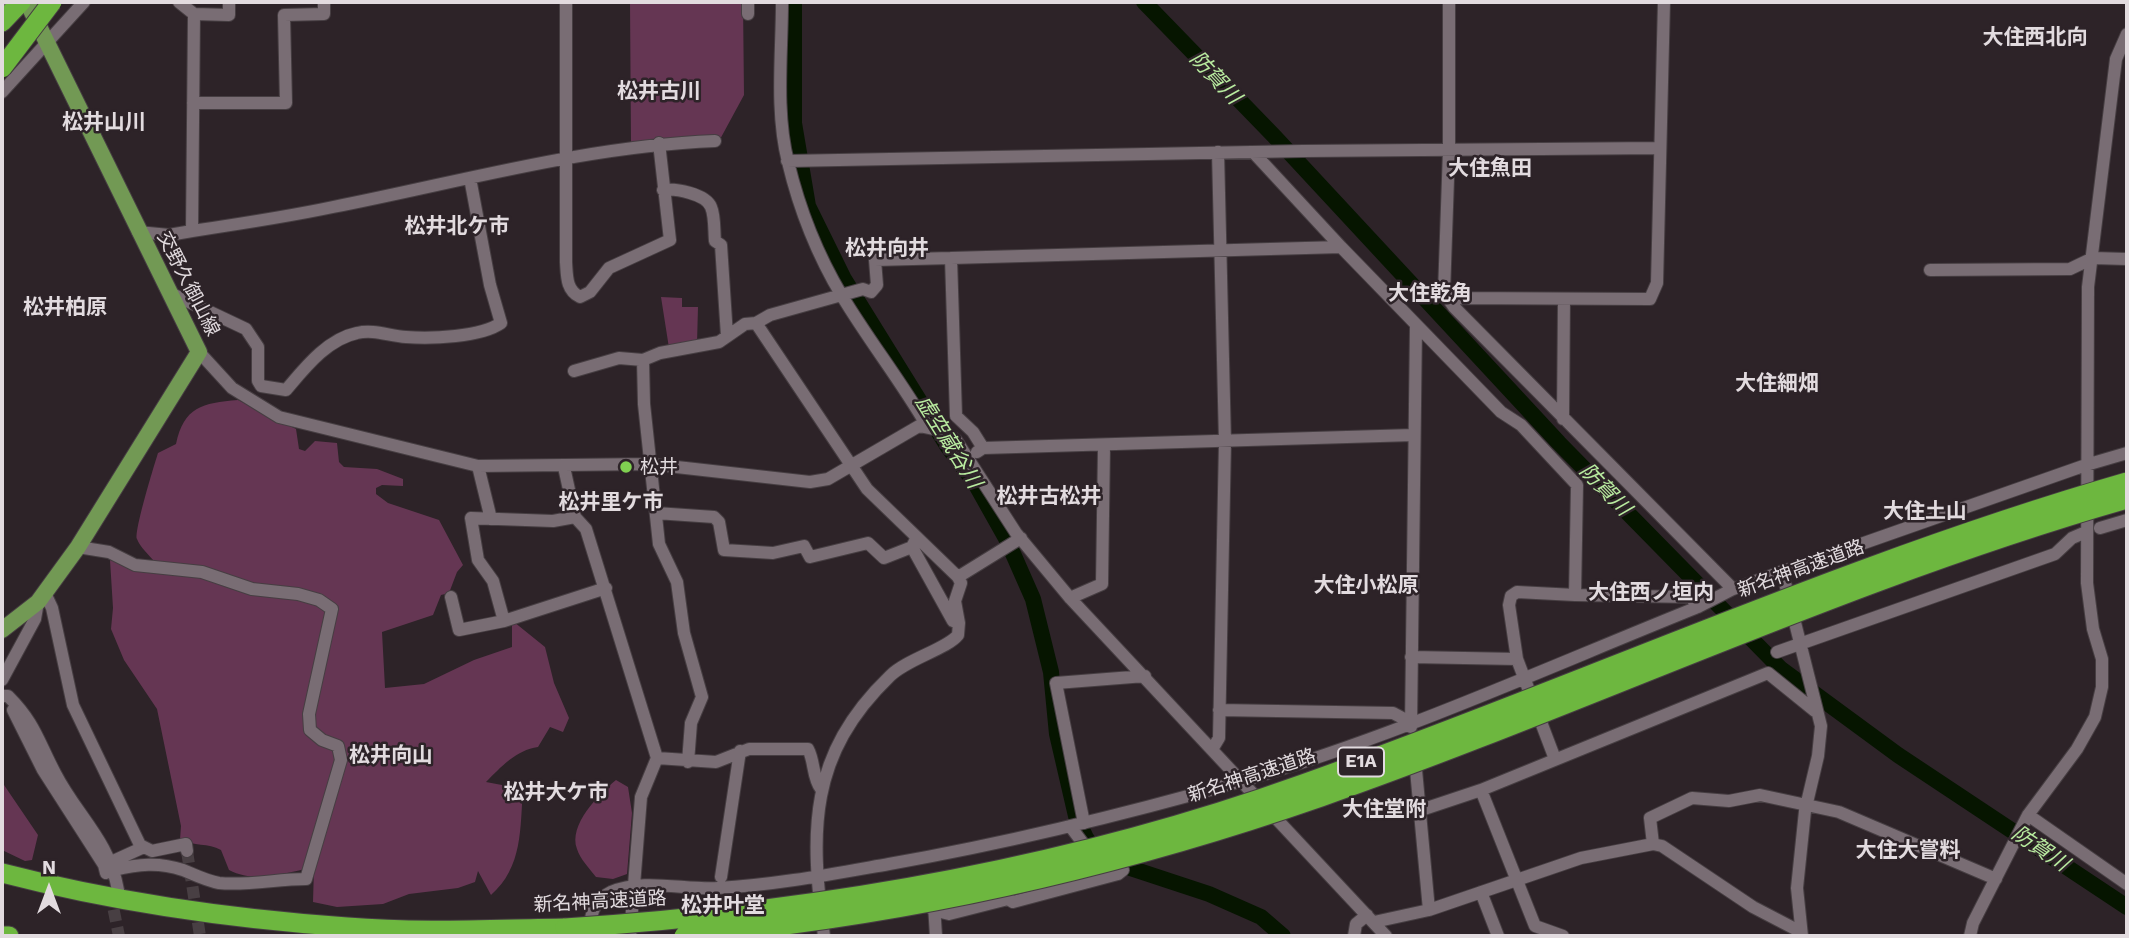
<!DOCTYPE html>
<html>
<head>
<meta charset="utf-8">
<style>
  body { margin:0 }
  #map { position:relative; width:2129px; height:938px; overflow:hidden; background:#2d2328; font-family:"Work Sans",sans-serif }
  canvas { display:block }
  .frame { position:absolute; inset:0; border:4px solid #e2dbdf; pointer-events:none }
  .north { position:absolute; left:14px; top:854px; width:70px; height:70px; -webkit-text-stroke:5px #2d2328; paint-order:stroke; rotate:0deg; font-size:19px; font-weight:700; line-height:28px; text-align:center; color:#e2dbdf }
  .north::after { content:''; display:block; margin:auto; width:24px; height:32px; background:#e2dbdf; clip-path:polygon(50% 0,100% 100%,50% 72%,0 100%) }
</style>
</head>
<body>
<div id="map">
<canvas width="2129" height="938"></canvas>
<div class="frame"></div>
<div class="north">N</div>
</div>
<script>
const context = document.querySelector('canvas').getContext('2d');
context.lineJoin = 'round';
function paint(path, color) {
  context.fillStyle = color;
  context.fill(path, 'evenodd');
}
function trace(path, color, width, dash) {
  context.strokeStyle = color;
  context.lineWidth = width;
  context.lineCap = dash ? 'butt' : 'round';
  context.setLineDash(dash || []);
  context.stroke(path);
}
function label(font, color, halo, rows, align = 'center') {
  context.font = font + ' "Work Sans","Noto Sans JP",sans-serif';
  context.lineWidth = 5;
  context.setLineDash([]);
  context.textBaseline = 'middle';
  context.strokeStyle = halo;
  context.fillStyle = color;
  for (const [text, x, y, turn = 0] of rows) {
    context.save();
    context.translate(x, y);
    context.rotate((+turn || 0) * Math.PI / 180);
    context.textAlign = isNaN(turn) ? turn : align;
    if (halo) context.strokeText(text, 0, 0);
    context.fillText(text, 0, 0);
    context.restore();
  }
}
paint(new Path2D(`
  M630 2H743L744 95 718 143 631 145Z
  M661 297 682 298V307H698L697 344 669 348Z
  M238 400 296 429 299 449 305 451 315 441 337 443 339 462 344 467 377 469 403 479V486L382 485 376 488V494L388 503 439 520 463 565 457 572 449 593 441 595 433 615 382 632 385 688 424 684 474 660 512 647V625L514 622 545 647 554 683 569 718 563 732 550 727 538 747C516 750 501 767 486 782L523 789C520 828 523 867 491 895L478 871 475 882 458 888 409 894 383 904 337 907 313 902 314 867C285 873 256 884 229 870L221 850C208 843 194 846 180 840L181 826 157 709 124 660 111 629 113 608 110 560C128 566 133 577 153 567L154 561C149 555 140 547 137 539 134 531 154 466 158 453L176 444C184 407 202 403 238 400Z
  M616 780 628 787 632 813 627 874 613 879 596 877C590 869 580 859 577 849 568 825 599 794 616 780Z
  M2 782 38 835 32 860 25 861 2 850Z`), '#653653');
trace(new Path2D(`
  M794 2V123L808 206 844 279 948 447 975 483 1007 540 1033 599 1051 672 1057 734 1076 816 1086 838 1096 852 1121 865 1209 894 1261 917 1283 936
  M1144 2 1274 136 1559 443 1781 669 1898 755 2127 907`), '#061500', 16);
trace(new Path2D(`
  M187 851 200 936
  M110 892 119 936`), '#483f43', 12, [12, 6]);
const minor = new Path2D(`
  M179 2 194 14 229 15V2
  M566 2V262C567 276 566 290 580 297L590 292 609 268 670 240 659 143
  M782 2C782 54 775 111 788 162 799 208 818 256 842 296 869 341 901 381 927 426
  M2 6 5 2
  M748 14V2
  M2 92 84 2
  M193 103H286L284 15 324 14V2
  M1253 152 1341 247 1501 412 1521 425 1577 485 1575 595 1691 597 1698 607
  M787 161 1303 151 1660 148
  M663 190C675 188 706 194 711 207 715 216 714 231 715 241L721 245 727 336
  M192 231 194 14
  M138 232 169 235 192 231C239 224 286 217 333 207 460 182 586 146 715 141
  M951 258 1341 247
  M1930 270 2070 269 2093 258 2127 259
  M170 293 246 329 258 347V381L261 386 286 390C304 369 327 339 357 333 374 329 389 336 406 337 431 339 481 337 501 323L490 285 470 178
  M1445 294 1454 307 1733 589
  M1440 296 1444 293 1449 150V2
  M1450 298 1650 299 1657 283 1664 2
  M756 323 867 489 958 577 1021 538
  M199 352 232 388 279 417 478 466 650 464 810 482 828 479 919 426 943 431 956 440 1016 533 1070 598 1386 936
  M643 360 644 404 659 544 677 582 684 633 702 697 691 723 688 762
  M574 371 619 358 643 360 660 353 719 342 745 324 756 323 770 315 863 289 871 292 877 285 875 260 951 258 956 416 973 432 983 448
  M1563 419 1564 299
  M977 452 983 448 1413 435
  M478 466 491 519
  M564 467 575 517 586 529 657 758
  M656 513 714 517 719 522 724 550 773 553 804 546 810 557 868 543 884 558 912 547 916 539
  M2100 528 2127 520
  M78 547 109 552 135 565 202 572 252 589 298 594 319 600 332 609 309 714 310 730 322 740 338 746 341 760 306 879C278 879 246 886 219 883 207 881 195 875 183 870 159 862 138 864 114 870
  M912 547 953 621
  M1782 571 1821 726 1818 756 1805 811 1797 888 1802 936
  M45 593 52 608 73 705 140 845 152 851 186 844 187 851
  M451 597 459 630 504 621 606 588
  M1070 598 1102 584 1104 447
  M504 621 493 581 478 560 471 518 553 521 575 517
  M1777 652 2055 554 2072 538 2086 532
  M1411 657 1517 659 1509 605 1511 596 1517 592 1575 595
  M1517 659 1555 759
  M2 680 35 619 38 602
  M2 696H8C35 723 38 741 55 773 77 816 109 840 118 890
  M13 710 43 770 104 865 106 873
  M1219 710 1393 713 1410 722
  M1411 727 1416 325
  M1213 748 1219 738 1225 442 1218 152
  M657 758 716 762 749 749H808C815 762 812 777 821 789
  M1415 759 1429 910
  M1421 810 1481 790
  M2028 815 2127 884
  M1084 823 1056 683 1145 676
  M1070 826 1091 854
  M1653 844 1650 818 1692 798 1729 801 1760 795 1839 812 1996 879
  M111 862 144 847
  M721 877 740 751
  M1481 892 1498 936
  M934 905 936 936
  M933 910 949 914 1008 899 1013 902 1118 874 1123 870 1106 863
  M1374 922 1429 910 1581 858 1653 844 1662 846 1753 907 1801 932
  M589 936C590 917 592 901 611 892 643 878 684 890 718 888 775 885 832 874 889 864 1008 843 1126 814 1242 781 1398 736 1548 667 1698 607L1733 589 2086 465 2127 453
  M630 936 641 797 657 758
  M824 936C810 831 808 755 890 676 907 659 947 649 958 635L959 623 955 601 961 583 958 577
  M1354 936 1356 924 1367 915
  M1563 936 1535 926 1481 790 1768 673 1815 711
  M1970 936 1973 923 2028 815 2077 749 2095 717 2102 687V659L2093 629 2087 583 2088 287 2116 59 2127 34`);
const major = new Path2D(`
  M2 630 38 602 78 547 199 352 27 2`);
const highway = new Path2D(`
  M2 22 21 2
  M2 873C114 902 232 919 347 927 420 933 493 929 565 928
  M2 936H9`);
trace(minor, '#463e42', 14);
trace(major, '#463e42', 18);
trace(highway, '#463e42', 21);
trace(minor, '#796d74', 12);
trace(major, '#729954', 16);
trace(highway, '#6db73f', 19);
const highwayBridge = new Path2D(`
  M2 68 52 2
  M565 928C815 912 1066 869 1303 784 1579 686 1846 563 2127 482
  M684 936C900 917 1117 868 1321 797 1591 702 1851 578 2127 499`);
trace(highwayBridge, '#463e42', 21, []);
trace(highwayBridge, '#6db73f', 19);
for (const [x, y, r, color] of [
  [626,467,7,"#80d051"]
]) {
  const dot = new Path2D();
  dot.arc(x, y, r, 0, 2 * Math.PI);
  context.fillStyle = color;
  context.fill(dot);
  trace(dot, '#2d2328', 2.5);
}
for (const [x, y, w] of [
  [1361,762,46]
]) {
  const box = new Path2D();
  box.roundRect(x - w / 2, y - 14.5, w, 29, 5);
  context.fillStyle = '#2d2328';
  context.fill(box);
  trace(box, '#e2dbdf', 2);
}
label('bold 18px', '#e2dbdf', null, [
  ["E1A",1361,762]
]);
label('19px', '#e2dbdf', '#2d2328', [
  ["交野久御山線",188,284,63],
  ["新名神高速道路",1801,569,-20],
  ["新名神高速道路",1252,776,-18],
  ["新名神高速道路",600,902,-3]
]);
label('19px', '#e2dbdf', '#2d2328', [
  ["松井",640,467]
], 'left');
label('bold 21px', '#e2dbdf', '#2d2328', [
  ["大住西北向",2035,38],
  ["松井古川",659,92],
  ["松井山川",104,123],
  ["大住魚田",1490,169],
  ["松井北ケ市",457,227],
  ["松井向井",887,249],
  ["大住乾角",1430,294],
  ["松井柏原",65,308],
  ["大住細畑",1777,384],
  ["松井古松井",1049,497],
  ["松井里ケ市",611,503],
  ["大住土山",1925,512],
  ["大住小松原",1366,586],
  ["大住西ノ垣内",1651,593],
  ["松井向山",391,756],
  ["松井大ケ市",556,793],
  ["大住堂附",1384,810],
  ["大住大嘗料",1908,851],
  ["松井叶堂",723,906]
]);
label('italic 21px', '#b9eca0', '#2d2328', [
  ["防賀川",1215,78,47],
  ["虚空蔵谷川",948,442,58],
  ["防賀川",1605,490,46],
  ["防賀川",2040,849,34]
]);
</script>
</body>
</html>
